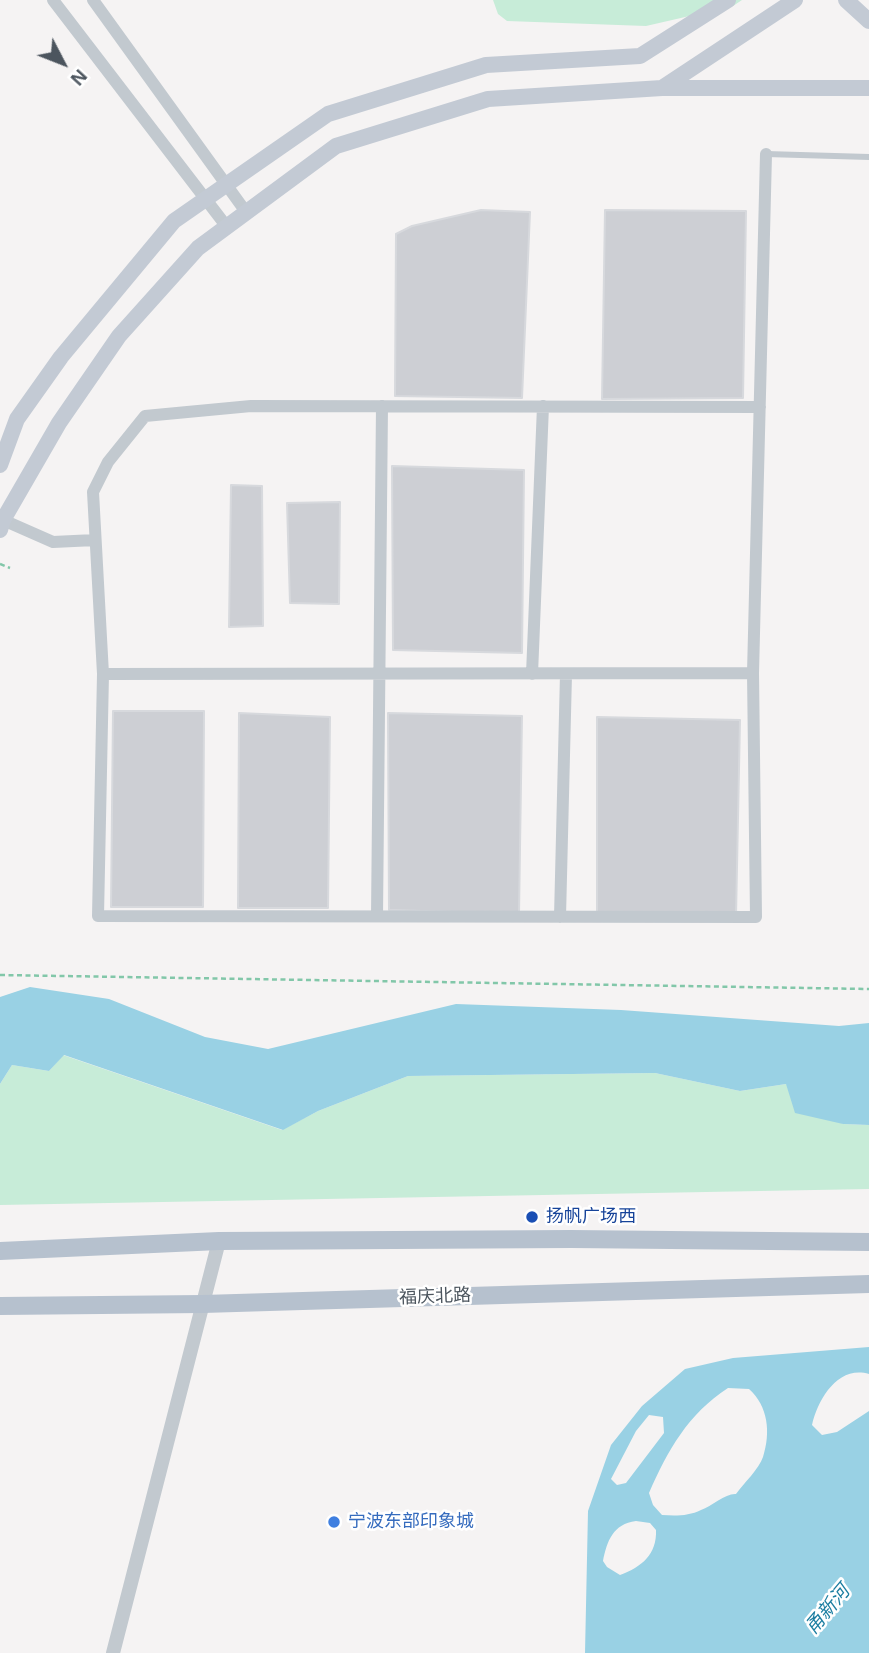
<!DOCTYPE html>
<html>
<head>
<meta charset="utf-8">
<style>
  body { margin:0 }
  #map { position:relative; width:869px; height:1653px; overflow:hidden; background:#f5f3f3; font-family:Arial,sans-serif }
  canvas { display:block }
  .north { position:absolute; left:28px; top:28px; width:70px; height:70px; -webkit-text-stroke:5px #fff; paint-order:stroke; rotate:132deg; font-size:19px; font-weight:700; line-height:28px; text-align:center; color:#4c555e }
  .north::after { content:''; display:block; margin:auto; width:24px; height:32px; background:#4c555e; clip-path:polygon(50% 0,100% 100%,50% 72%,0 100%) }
</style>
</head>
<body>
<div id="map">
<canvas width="869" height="1653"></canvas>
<div class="north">N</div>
</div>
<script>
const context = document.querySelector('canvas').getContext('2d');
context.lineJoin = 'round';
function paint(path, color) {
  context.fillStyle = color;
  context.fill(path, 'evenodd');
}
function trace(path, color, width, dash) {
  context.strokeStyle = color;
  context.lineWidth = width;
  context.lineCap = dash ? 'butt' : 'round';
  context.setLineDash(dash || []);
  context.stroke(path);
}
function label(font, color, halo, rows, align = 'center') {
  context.font = font + ' Arial,"Noto Sans SC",sans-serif';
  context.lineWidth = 5;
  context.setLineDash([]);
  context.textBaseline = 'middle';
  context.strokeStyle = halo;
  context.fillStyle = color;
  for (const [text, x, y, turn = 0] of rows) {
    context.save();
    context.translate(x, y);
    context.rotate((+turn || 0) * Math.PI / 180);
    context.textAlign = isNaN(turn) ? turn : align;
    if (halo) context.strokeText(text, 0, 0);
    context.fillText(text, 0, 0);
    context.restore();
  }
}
paint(new Path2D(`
  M493 0H742L733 6 646 26 507 21 498 14Z
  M63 1055 282 1130 318 1111 408 1076 655 1073 740 1091 786 1084 843 1124 869 1125V1189L0 1205V1084L12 1065 49 1071Z`), '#c7ecd8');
paint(new Path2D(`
  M30 987 109 999 205 1037 268 1049 456 1004 621 1010 839 1026 869 1023V1125L843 1124 795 1113 786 1084 740 1091 655 1073 408 1076 318 1111 283 1130 64 1055 49 1071 12 1065 0 1084V997Z
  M869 1347V1374C838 1365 818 1399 812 1425L822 1435 837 1432 869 1411V1653H585L588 1511 611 1445 642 1406 685 1369 733 1358ZM728 1388 749 1389C768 1406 771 1432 763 1457 759 1469 744 1483 736 1494 726 1493 712 1506 701 1510 689 1516 676 1516 662 1515L653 1505 649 1493C668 1450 688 1414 728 1388ZM649 1415 663 1417 664 1433 626 1483 617 1485 611 1479 636 1431ZM636 1521 650 1523 656 1530C657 1554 642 1567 620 1575L607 1567 603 1561C607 1541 613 1524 636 1521Z`), '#99d1e4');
const building = new Path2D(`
  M481 210 530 212 522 398 395 396 396 234 412 226Z
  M605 210 746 211 743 398 602 399Z
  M392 466 524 470 522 653 393 650Z
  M231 485 262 486 263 626 229 627Z
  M340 502 339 604 290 603 287 503Z
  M113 711H204L203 907H111Z
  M239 713 330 717 328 908H238Z
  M388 713 522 716 519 914 389 910Z
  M597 717 740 720 736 916 597 914Z`);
paint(building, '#cdcfd4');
trace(building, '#d7d9dd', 2);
trace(new Path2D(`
  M0 564 10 568
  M0 975 869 989`), '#82c7a9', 2.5, [5, 3.5]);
trace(new Path2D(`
  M766 154 869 157`), '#c2c9cf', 6);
trace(new Path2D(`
  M53 0 227 227
  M93 0 246 212
  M760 407 251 406 145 416 108 462 93 492 103 674 98 916 756 917 753 673 766 154
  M3 520 53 542 95 540
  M103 674 753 673
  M532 674 543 406
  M377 916 382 406
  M560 917 566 674`), '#c2c9cf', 12);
trace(new Path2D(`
  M113 1653 219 1241`), '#c2c9cf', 14);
trace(new Path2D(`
  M846 0 869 21
  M662 88 795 0
  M0 465 17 419 61 357 174 221 328 114 486 65 640 56 728 0
  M0 530 3 520 59 423 119 336 198 248 336 146 488 99 662 88H869`), '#c3cad4', 16);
trace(new Path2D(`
  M0 1251 219 1241 571 1239 869 1242
  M0 1306 203 1304 869 1284`), '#b6c1ce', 18);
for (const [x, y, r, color] of [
  [532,1217,7,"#1a4fb4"],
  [334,1522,7,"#3f7fe0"]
]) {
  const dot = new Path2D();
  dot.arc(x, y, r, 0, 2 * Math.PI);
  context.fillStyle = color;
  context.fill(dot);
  trace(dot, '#fff', 2.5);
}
label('18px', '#164399', '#fff', [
  ["扬帆广场西",546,1217]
], 'left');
label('18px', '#4c555e', '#fff', [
  ["福庆北路",435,1297,-2]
]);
label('18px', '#366cbe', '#fff', [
  ["宁波东部印象城",348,1522]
], 'left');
label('italic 19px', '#1c7ea1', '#fff', [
  ["甬新河",828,1610,-50]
]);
</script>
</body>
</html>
